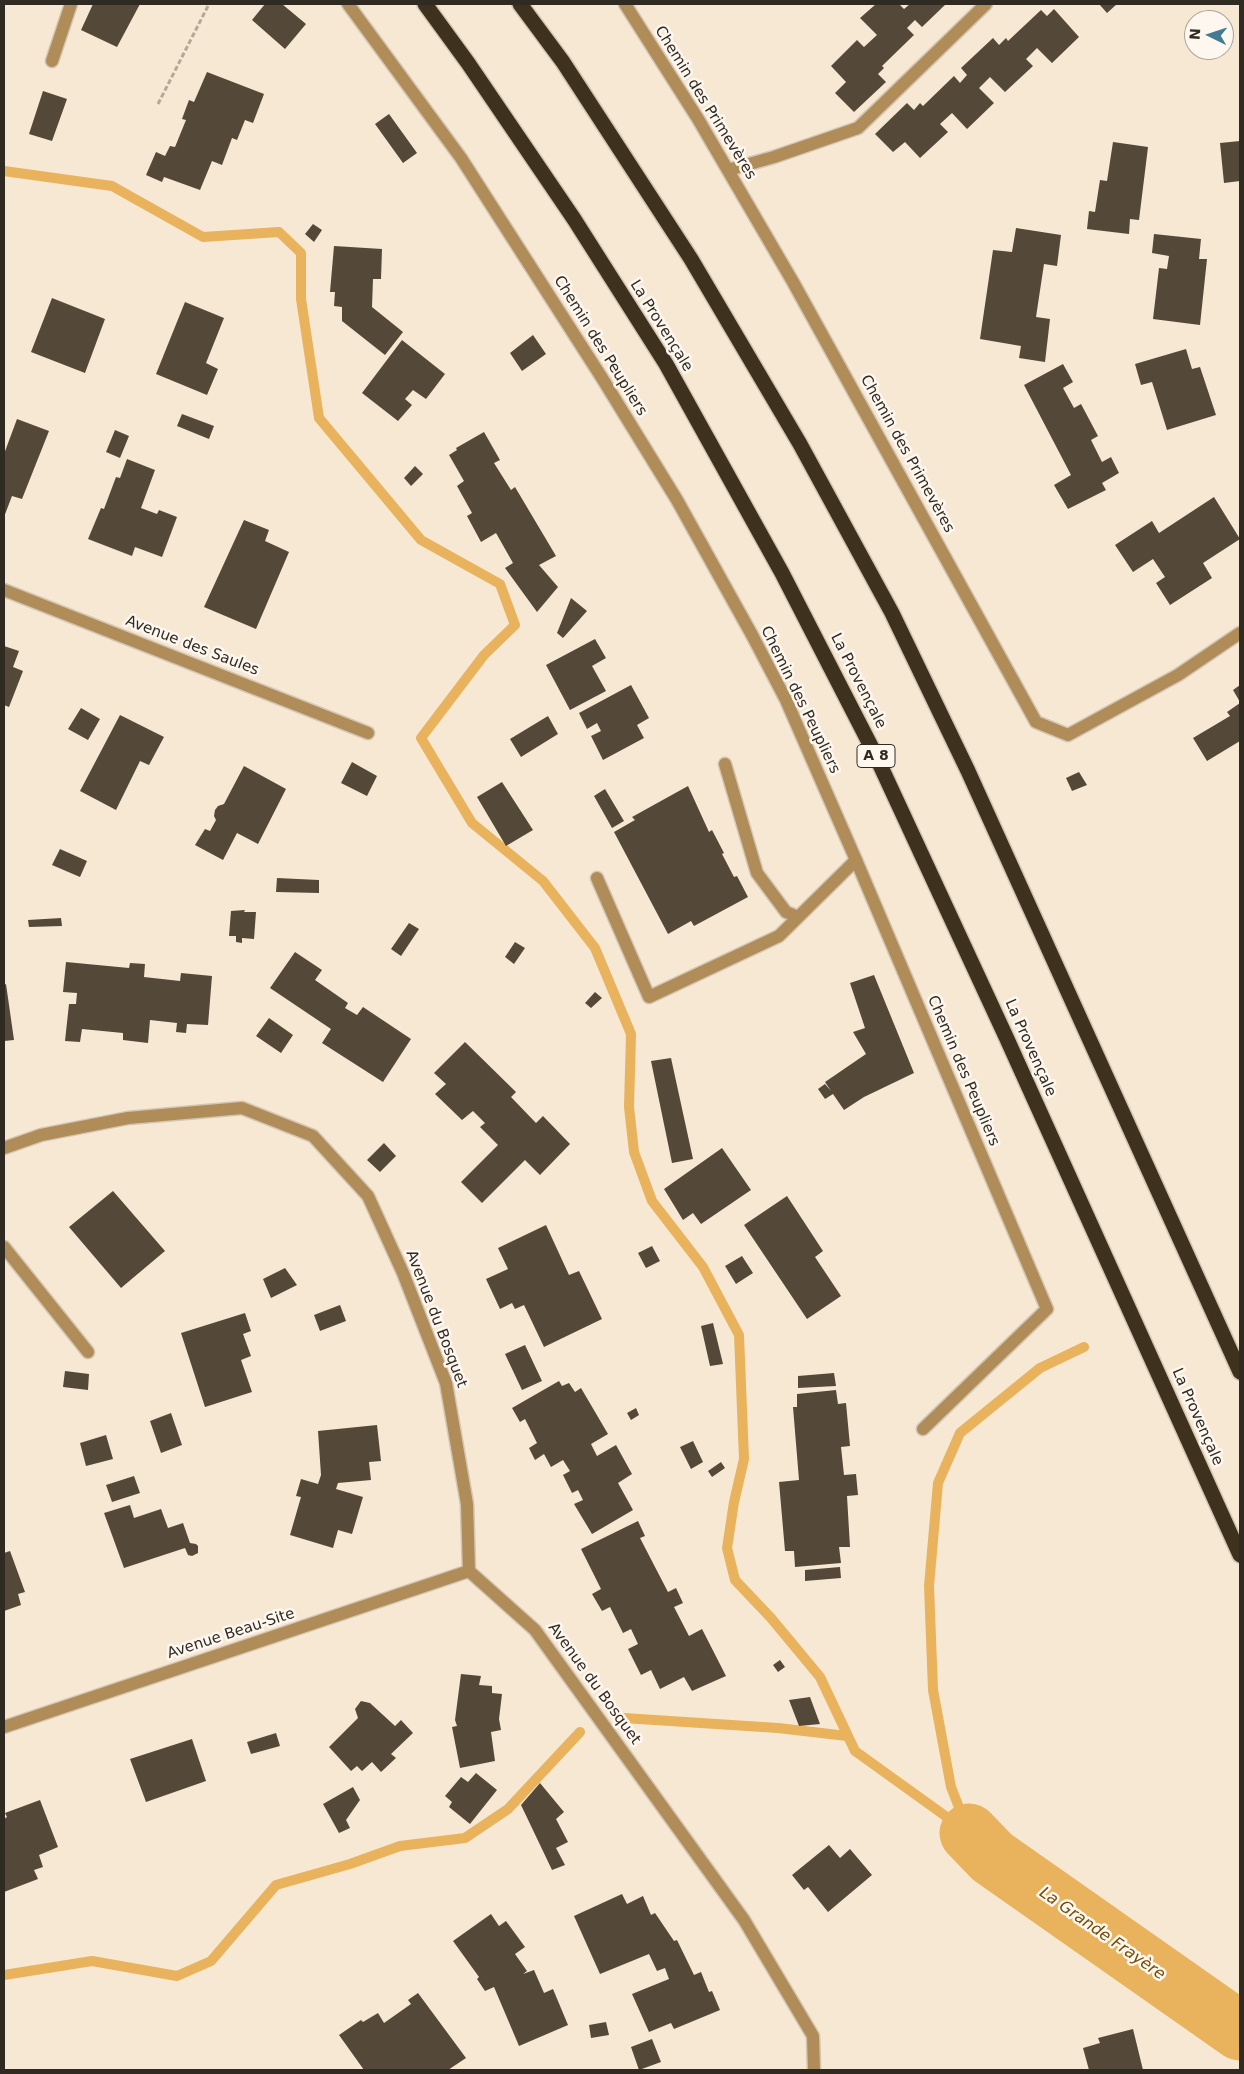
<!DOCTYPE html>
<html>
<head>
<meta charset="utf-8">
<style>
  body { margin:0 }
  #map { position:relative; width:1244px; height:2074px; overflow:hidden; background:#f7e8d4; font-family:"DejaVu Sans",sans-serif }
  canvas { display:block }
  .frame { position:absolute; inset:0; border:5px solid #2f2a22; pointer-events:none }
  .north { position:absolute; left:1184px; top:10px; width:50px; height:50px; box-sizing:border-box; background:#fdf7ef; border:1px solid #aba59d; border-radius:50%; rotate:274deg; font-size:14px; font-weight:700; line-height:20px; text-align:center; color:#2f2a22 }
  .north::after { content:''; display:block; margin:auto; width:18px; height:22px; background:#417c94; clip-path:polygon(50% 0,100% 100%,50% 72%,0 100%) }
</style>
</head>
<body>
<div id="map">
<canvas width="1244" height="2074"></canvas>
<div class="frame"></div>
<div class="north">N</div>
</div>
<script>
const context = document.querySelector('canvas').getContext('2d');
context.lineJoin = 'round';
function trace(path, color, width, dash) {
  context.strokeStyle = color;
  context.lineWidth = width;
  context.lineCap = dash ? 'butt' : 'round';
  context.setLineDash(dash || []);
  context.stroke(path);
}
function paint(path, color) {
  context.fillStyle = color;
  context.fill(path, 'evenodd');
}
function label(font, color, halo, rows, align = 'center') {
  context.font = font + ' "DejaVu Sans",sans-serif';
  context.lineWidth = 5;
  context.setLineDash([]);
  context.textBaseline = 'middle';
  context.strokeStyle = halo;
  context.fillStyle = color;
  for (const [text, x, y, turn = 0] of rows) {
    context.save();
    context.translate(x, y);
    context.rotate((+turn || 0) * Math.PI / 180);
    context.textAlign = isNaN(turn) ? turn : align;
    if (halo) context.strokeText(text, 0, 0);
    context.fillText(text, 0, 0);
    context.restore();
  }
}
trace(new Path2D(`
  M4 171 112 186 203 237 279 232 301 253V299L319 418 421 540 500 584 515 625 484 655 421 738 472 823 543 881 595 948 631 1034 629 1107 634 1152 652 1201 703 1267 739 1335 744 1459 734 1502 727 1548 735 1580 771 1618 820 1677 855 1751 969 1833
  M624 1718 778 1728 847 1736
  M969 1833 951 1787 933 1690 929 1586 938 1483 960 1433 1040 1368 1084 1347
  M4 1975 92 1961 177 1976 211 1961 276 1885 350 1864 400 1846 465 1838 508 1809 580 1732`), '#e9b25d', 10);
trace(new Path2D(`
  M969 1833 992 1857 1240 2031`), '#e9b25d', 59);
paint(new Path2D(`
  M93 4H140L117 47 81 30Z
  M265 4H282L306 24 285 49 252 20Z
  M876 4H899L904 9 910 4H946L922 27 915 20 907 28 914 35 882 66 884 68 878 74 886 82 854 112 835 93 846 82 831 66 857 40 864 47 877 35 860 18Z
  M1099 4H1117L1107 13Z
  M1054 9 1079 37 1052 63 1037 48 1026 59 1033 66 1005 92 990 77 979 88 994 103 967 129 952 113 940 124 948 132 920 158 905 142 893 152 875 134 907 103 914 110 920 103 923 106 954 76 960 83 967 75 961 68 993 38 999 45 1006 38 1008 41 1041 10 1047 16Z
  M207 72 264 94 253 123 245 120 237 140 232 138 222 165 212 161 200 190 164 177 162 182 146 175 156 152 165 156 170 146 175 147 186 120 182 119 189 100 194 102Z
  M43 91 67 99 52 141 29 134Z
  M389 114 417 153 403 163 375 124Z
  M1240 141V181L1224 183 1220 143Z
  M1113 142 1148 147 1139 220 1130 219 1129 234 1087 229 1089 211 1095 212 1100 180 1107 181Z
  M313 224 322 230 314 242 305 234Z
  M1016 228 1061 235 1057 266 1044 264 1036 317 1050 319 1045 362 1019 358 1021 346 980 339 993 250 1012 252Z
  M1154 234 1201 239 1199 259H1207L1200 325 1153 319 1159 268 1167 269 1169 256 1152 253Z
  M334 246 382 249 381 279H373L372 307 403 332 385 355 342 321V307L334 306 335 292H330Z
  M52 298 105 319 85 373 31 352Z
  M185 302 224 318 206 363 218 369 207 395 156 374Z
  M533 335 546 354 522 371 510 353Z
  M402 340 445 374 426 399 413 390 405 399 412 405 398 421 362 393Z
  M1186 349 1192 369 1200 367 1216 415 1167 430 1152 382 1141 385 1135 364Z
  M1063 364 1073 382 1063 388 1074 408 1081 404 1098 436 1091 440 1102 462 1111 457 1119 473 1102 483 1106 490 1068 509 1054 485 1071 475 1024 385Z
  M182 414 214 426 209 439 177 426Z
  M17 419 49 431 22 499 12 496 4 517V454Z
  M115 430 129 436 120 458 106 452Z
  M484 432 500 460 494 463 511 490 515 487 556 556 539 565 558 587 537 612 505 568 513 563 496 533 481 542 467 516 472 513 457 486 464 481 449 455 457 450 456 448Z
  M127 459 155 470 141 508 157 514 159 510 177 517 162 557 135 547 132 556 88 539 101 508 104 509 116 477 120 478Z
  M415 466 423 474 411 486 404 478Z
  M1214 497 1240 539 1203 563 1212 578 1170 605 1156 583 1165 577 1153 559 1133 572 1115 545 1152 521 1159 533Z
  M244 520 269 530 265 541 289 552 256 629 204 607Z
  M571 598 587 611 563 638 557 633Z
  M595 639 606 658 592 666 606 691 570 710 546 665Z
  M4 646 19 651 13 667 23 671 9 707 4 705Z
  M631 685 649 718 637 725 644 738 603 760 591 736 601 731 597 723 587 729 579 713Z
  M1240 685V702L1233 690Z
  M1240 703V741L1207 761 1193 738 1230 716 1227 712Z
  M81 708 100 719 88 740 68 729Z
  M120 715 164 737 149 765 140 761 116 810 80 791Z
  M548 716 558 734 521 757 510 739Z
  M352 762 377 776 367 796 341 783Z
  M244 766 286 789 258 844 237 833 223 860 195 845 205 829 210 831 216 820 214 816 215 810 218 806 224 804Z
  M1079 772 1087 785 1072 791 1066 778Z
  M502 782 533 830 506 846 477 797Z
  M688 786 709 832 712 830 724 853 722 854 734 877 737 876 748 897 694 926 691 921 668 934 614 832 635 820 632 817Z
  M605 789 624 821 612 828 594 796Z
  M60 849 87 861 80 877 52 865Z
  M277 878 319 880V893L276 892Z
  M245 910 244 912H256L254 939 242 938V943L236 942V936H229L231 911Z
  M61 918 62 926 29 927 28 920Z
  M409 923 419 929 401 956 391 949Z
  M515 942 525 948 514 964 505 957Z
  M295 952 322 970 315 980 348 1003 345 1008 357 1015 363 1007 411 1039 383 1082 322 1043 331 1029 270 988Z
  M66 962 129 968 130 963 145 964 144 977 180 981 181 973 212 976 208 1025 187 1024 186 1033 176 1032 177 1023 150 1020 148 1043 123 1040V1033L82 1029 80 1042 65 1041 69 1004H76L77 993 63 992Z
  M874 975 914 1073 864 1097 844 1110 833 1094 825 1099 818 1089 825 1084 831 1091 825 1082 866 1054 853 1032 865 1028 850 983Z
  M6 984 14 1040 4 1041V985Z
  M595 992 602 998 591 1008 585 1003Z
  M269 1018 293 1035 281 1053 256 1036Z
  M465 1042 516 1092 511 1097 536 1123 543 1116 570 1144 540 1175 525 1160 482 1203 461 1182 498 1145 480 1127 485 1123 473 1111 462 1120 435 1094 446 1084 434 1073Z
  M671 1058 693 1159 672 1163 651 1061Z
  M384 1143 396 1156 380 1172 367 1160Z
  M722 1148 751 1190 701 1224 693 1213 683 1220 664 1189Z
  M113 1191 165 1251 121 1288 69 1227Z
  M787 1196 823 1251 815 1257 841 1296 807 1319 744 1225Z
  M546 1225 569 1275 579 1271 602 1319 544 1347 524 1305 515 1309 512 1303 500 1309 486 1279 508 1269 498 1248Z
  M652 1246 660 1261 646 1268 638 1253Z
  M742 1256 753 1273 736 1284 725 1266Z
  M285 1268 297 1285 271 1298 263 1279Z
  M340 1305 346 1321 320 1331 314 1315Z
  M245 1313 251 1331 243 1334 251 1356 241 1360 252 1392 205 1407 181 1333Z
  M713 1323 723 1364 710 1366 701 1326Z
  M525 1345 542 1381 522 1390 505 1354Z
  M65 1371 89 1374 88 1390 63 1387Z
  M834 1373 836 1386 798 1388V1376Z
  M559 1381 562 1386 569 1383 575 1392 581 1388 608 1434 591 1444 597 1456 616 1445 632 1474 618 1483 633 1510 592 1534 574 1504 583 1500 578 1490 572 1493 563 1475 570 1471 563 1460 551 1467 544 1454 535 1460 529 1448 537 1443 525 1419 520 1422 512 1408Z
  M836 1390 838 1404 846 1403 850 1446 841 1447 844 1475 856 1474 858 1495 847 1496 850 1547H839L841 1563 795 1567 794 1551H785L779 1482 799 1480 793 1407H797V1394Z
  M636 1408 639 1415 631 1420 627 1413Z
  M171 1413 182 1445 161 1453 150 1421Z
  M377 1425 381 1461 369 1462 371 1480 338 1483 336 1489 363 1497 352 1534 338 1530 333 1548 290 1535 301 1497 296 1496 301 1479 318 1484 321 1475 318 1431Z
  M106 1435 113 1459 86 1466 80 1443Z
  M693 1441 703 1462 691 1469 680 1447Z
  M721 1462 725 1468 712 1477 708 1471Z
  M134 1476 140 1493 112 1502 106 1485Z
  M130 1505 134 1518 161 1509 168 1528 183 1523 190 1543 196 1544 198 1546V1553L192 1556 188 1555 185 1548 124 1568 104 1513Z
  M638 1521 645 1536 640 1538 668 1592 676 1588 683 1603 674 1607 689 1636 702 1629 726 1676 692 1691 684 1677 660 1689 651 1670 641 1675 628 1649 638 1644 631 1629 623 1633 610 1607 602 1611 592 1594 601 1589 581 1549Z
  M10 1551 25 1592 18 1594 21 1605 4 1611V1553Z
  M840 1567 841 1578 805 1581V1570Z
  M780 1660 785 1667 778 1672 773 1665Z
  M461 1674 481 1676 479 1685 492 1686V1693L502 1694 499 1719 501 1730 491 1732 495 1761 460 1768 452 1727 457 1726 455 1720Z
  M810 1697 820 1724 799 1726 789 1700Z
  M361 1701 370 1703 395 1726 401 1720 413 1733 391 1754 396 1758 381 1772 372 1762 362 1771 357 1766 351 1771 329 1747 358 1718 355 1709Z
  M276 1733 280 1746 251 1754 247 1742Z
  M192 1739 206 1781 146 1802 130 1759Z
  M476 1773 497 1790 470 1824 449 1807 452 1802 445 1796 461 1777 468 1782Z
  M540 1783 564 1812 556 1819 568 1842 556 1848 565 1865 552 1870 521 1805Z
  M353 1787 360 1800 346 1820 350 1828 339 1833 323 1804Z
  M40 1800 58 1847 39 1855 43 1867 34 1870 38 1879 4 1892V1819L7 1817 5 1813Z
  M829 1845 840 1858 850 1849 872 1875 828 1912 808 1887 804 1890 792 1875Z
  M622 1894 627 1904 643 1896 651 1915 655 1913 674 1941 677 1940 694 1975 701 1972 709 1992 712 1991 720 2010 674 2029 671 2023 649 2032 632 1994 669 1979 665 1968 657 1971 649 1954 600 1974 574 1916Z
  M491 1914 499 1926 506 1921 525 1947 515 1954 527 1971 523 1974 534 1970 544 1993 553 1989 568 2025 519 2046 494 1987 485 1991 477 1979 479 1977 453 1941Z
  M418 1993 466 2058 448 2070H364L339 2035 361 2020 363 2022 378 2013 384 2023 411 2004 408 2000Z
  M606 2022 609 2035 591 2038 589 2025Z
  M1133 2029 1143 2070H1089L1083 2048 1100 2043 1098 2038Z
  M652 2039 661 2062 639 2070 631 2047Z`), '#544838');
const lane = new Path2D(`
  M52 61 71 4
  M725 764 757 873 786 912 798 917
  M597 878 649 997 779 936 856 860
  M4 1247 88 1352`);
const street = new Path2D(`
  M348 4 461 158 602 378 677 500 752 635 786 700 856 860 1047 1309 923 1429
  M625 4 698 119 793 282 1036 722 1068 735 1178 675 1240 633
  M728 170 774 157 858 128 986 4
  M4 590 368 733
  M4 1148 41 1135 128 1118 242 1108 313 1136 368 1196 403 1273 446 1383 467 1504 469 1571 535 1630 744 1920 813 2036 814 2070
  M4 1727 469 1571`);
const highway = new Path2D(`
  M425 4 468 63 574 219 666 364 782 573 875 754 1007 1039 1240 1555
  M520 4 563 62 691 259 800 444 892 613 968 771 1240 1372`);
trace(lane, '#d3c6b4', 15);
trace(street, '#d3c6b4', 15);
trace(highway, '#d3c6b4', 18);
trace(new Path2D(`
  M158 104 209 4`), '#b4a898', 3, [5, 2.5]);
trace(lane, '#af8c58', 12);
trace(street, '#af8c58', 12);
trace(highway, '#3e311e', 15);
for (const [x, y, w] of [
  [876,756,38]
]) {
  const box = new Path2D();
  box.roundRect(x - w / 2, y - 11.5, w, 23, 4);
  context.fillStyle = '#fdf7ef';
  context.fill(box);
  trace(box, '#2f2a22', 1);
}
label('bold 14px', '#2f2a22', null, [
  ["A 8",876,756]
]);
label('15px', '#2f2a22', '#fdf7ef', [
  ["Chemin des Primevères",705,103,58],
  ["La Provençale",661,326,58],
  ["Chemin des Peupliers",600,346,58],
  ["Chemin des Primevères",907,454,61],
  ["Avenue des Saules",192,646,21],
  ["La Provençale",858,681,63],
  ["Chemin des Peupliers",800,700,64],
  ["La Provençale",1030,1048,66],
  ["Chemin des Peupliers",963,1071,67],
  ["Avenue du Bosquet",436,1319,69],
  ["La Provençale",1197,1417,66],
  ["Avenue Beau-Site",231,1634,-18],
  ["Avenue du Bosquet",594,1684,54]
]);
label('italic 16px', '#714c07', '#fdf7ef', [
  ["La Grande Frayère",1102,1934,35]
]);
</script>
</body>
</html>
